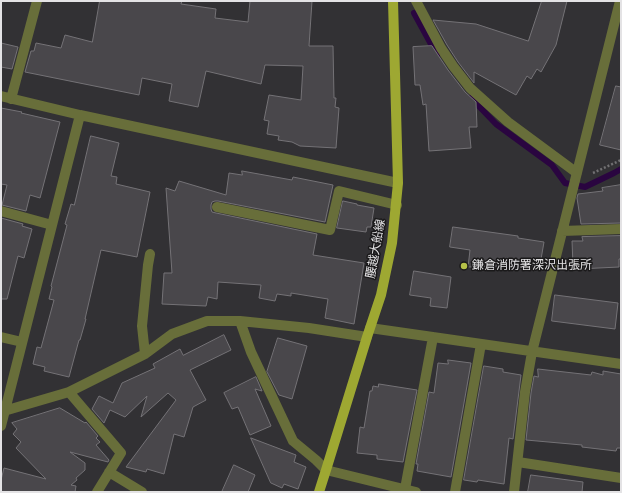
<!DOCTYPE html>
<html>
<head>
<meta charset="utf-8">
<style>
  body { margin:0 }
  #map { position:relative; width:622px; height:493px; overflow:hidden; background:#323134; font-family:Arial,sans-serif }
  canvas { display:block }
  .frame { position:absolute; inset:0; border:2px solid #e4e3e5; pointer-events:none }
</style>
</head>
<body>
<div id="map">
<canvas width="622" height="493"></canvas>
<div class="frame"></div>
</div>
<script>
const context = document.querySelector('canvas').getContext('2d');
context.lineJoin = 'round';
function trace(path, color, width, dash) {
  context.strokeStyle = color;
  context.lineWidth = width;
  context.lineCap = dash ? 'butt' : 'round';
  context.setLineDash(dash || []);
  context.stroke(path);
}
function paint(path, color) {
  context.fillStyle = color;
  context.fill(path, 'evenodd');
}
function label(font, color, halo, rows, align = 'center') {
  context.font = font + ' Arial,"Noto Sans JP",sans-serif';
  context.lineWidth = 3;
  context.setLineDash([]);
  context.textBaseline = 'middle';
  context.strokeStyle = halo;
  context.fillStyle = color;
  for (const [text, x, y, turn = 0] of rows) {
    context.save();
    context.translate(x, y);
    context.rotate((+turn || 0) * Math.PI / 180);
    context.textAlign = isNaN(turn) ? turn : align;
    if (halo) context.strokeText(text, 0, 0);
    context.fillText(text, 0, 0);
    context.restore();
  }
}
trace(new Path2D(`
  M414 13 437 55
  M471 98 496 124 552 165 565 183 585 187 614 173 621 169`), '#2a0540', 6);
const building = new Path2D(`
  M100 1H182L181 4 216 9 215 18 248 22 250 1H312L309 46H333L334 98H336L335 107 339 108 336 148 300 146 292 142 278 140 279 136 267 134 269 121 264 120 269 95 301 100 303 66 265 65 261 84 206 71 198 107 169 101 172 84 142 78 139 95 25 72 31 51H34L36 43 61 48 65 35 92 42Z
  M542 1H567L556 45 541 72 537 69 531 79 527 76 516 95 474 72V83L458 62 447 45 433 20 476 24 528 41Z
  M1 43 18 47 12 69 1 67Z
  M432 46 448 70 465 92 476 102 477 127H469L471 148 429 151 426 104 423 105 420 85H415L413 47Z
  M616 86 621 87V150L600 145Z
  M1 108 22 112 21 113 60 122 40 198 30 195 26 211 2 205 7 185 1 184Z
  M91 136 119 143 111 176 117 177 116 184 150 192 137 257 101 250 85 319H86L80 340H79L69 377 44 371 45 367 33 364 37 347 41 348 54 300 49 299 52 287 51 286 67 225 65 224 71 204 74 205Z
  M242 171 292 180 293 177 333 185 325 222 218 201H215L212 202 211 205V209L212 212 216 213 317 234 313 255 364 263 354 324 325 318 328 299 291 293V296L277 294 275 301 259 298 261 285 218 282 217 299 208 297 206 306 162 304 164 273H172L166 188 175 191 179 181 226 195 229 173 242 175Z
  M621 185V223L581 224 577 198 578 194 603 191 602 188Z
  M343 201 357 204V205L374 208 371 227H367L366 232 337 228Z
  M1 218 23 224 22 226 32 229 24 258 18 256 7 299H1Z
  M453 227 518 236V238L544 242 540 265 468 267 470 250 450 247Z
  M621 236V259H619V267L578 269V265H573L572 241H583L582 237Z
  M414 271 451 277 447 308 430 306 431 298 410 295Z
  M555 295 618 303 615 329 552 321Z
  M224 335 231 350 190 370 206 400 193 407 184 437 174 434 164 474 147 469 146 472 126 467 176 400 168 393 141 417 147 396 125 417 110 410 104 423 92 409 99 396 113 403 122 383 155 368 153 364 180 349 183 355Z
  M278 338 307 346 292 399 279 395 267 372Z
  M448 360 471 363 451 477 417 471 418 464H416L429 392 434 393 438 363 448 364Z
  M484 366 503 369V372L521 375 513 439 509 438 504 484 478 480 477 482 464 480Z
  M538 369 591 375 592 372 603 375V371L621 374V448H617L616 451 582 447V445L526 440 531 393 534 376 538 377Z
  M256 377 262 391 255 389 271 426 250 435 238 407 232 409 224 393Z
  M379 384 417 390 403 462 377 459V455L357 453 360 427 364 428 370 391H372L373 386 378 387Z
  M60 408 85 423 86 422 98 436 96 438 100 442 96 445 109 460 108 462 70 452 85 463V470L76 478 77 480 71 485 76 486 75 492H1V480L4 468 46 479 16 448 21 442 13 434 17 429 12 423Z
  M251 438 296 455 294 462 306 467 298 489 284 484 282 488 271 483Z
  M234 465 255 475 248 492H222Z
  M531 475 583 482 582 492H528Z`);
paint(building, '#49474b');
trace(building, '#747276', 1);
trace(new Path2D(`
  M593 173 621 160`), '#727173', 2.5, [2, 2]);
trace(new Path2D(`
  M416 1 441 48 453 66 470 88 508 122 577 173
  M1 96 80 115 398 183
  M11 99 37 1
  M217 207 330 230 339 191 397 205
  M1 211 52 225
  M562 231 621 229
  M240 321 251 352 293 441 316 460 326 470 416 492
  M370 328 621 364
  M1 337 22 342
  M145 354 142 326 148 265 150 254
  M69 392 121 453 97 492
  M1 412 4 411 69 392 145 354 172 334 207 321H240L309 328 367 337
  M1 426 80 115
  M518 462 621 478
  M109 472 142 492
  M405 489 433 337
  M455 492 481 344
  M514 492 525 392 532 352 620 1`), '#686e3a', 10);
trace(new Path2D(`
  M319 492 326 470 367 337 381 295 392 243 398 183 393 1`), '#9ea832', 10);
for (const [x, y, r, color] of [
  [464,266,4,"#b6c148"]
]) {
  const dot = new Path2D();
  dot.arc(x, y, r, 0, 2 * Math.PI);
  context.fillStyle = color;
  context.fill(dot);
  trace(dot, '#1a191a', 1.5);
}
label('12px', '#e4e3e5', '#1a191a', [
  ["腰越大船線",376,249,-80]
]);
label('12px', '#e4e3e5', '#1a191a', [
  ["鎌倉消防署深沢出張所",472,266]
], 'left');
</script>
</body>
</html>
